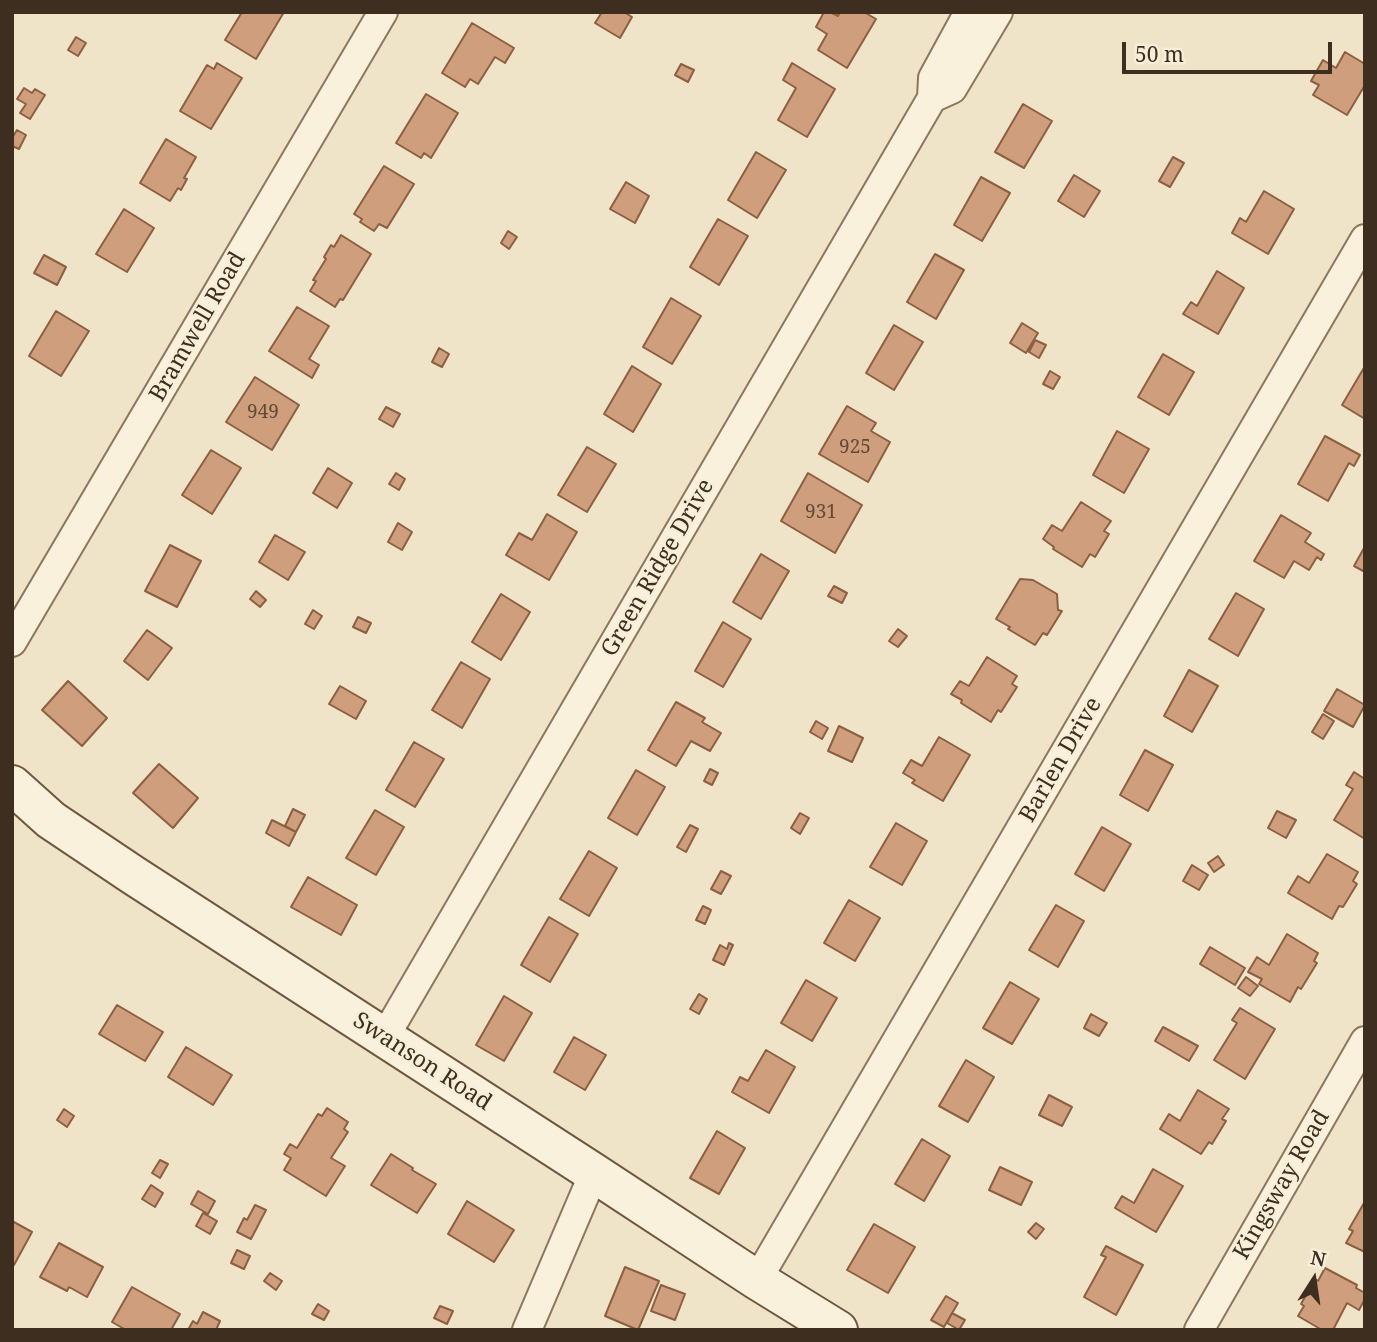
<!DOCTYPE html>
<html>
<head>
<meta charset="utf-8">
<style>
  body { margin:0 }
  #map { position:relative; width:1377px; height:1342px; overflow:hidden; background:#f0e4c8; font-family:"Noto Serif",serif }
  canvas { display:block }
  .frame { position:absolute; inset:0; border:14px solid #3d2e20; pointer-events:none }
  .north { position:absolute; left:1279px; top:1244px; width:70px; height:70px; -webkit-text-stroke:5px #f7eed8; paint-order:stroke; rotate:12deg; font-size:19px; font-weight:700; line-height:28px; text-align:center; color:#3d2e20 }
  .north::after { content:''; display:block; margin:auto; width:24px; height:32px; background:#3d2e20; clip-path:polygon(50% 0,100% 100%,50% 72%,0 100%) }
  .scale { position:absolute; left:1122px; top:42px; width:210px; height:32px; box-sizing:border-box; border:4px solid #3d2e20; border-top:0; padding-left:9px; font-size:21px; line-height:24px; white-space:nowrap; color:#3d2e20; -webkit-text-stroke:5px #f7eed8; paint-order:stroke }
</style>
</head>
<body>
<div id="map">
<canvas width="1377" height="1342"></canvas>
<div class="frame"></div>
<div class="north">N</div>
<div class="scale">50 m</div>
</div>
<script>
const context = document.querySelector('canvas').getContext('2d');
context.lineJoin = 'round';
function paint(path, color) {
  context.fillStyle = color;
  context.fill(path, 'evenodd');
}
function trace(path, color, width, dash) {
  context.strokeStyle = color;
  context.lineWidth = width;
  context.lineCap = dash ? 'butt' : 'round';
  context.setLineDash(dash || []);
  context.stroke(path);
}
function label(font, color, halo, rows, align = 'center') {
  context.font = font + ' "Noto Serif",serif';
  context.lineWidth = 5;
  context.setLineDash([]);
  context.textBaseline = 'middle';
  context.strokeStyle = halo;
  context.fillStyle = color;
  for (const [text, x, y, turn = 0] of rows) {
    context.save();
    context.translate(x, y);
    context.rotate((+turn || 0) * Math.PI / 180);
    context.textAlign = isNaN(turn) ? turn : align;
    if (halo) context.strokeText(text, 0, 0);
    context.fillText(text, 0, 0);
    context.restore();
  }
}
const building = new Path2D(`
  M242 12H284L256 59 225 40Z
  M602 12H624L632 17 620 38 595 23Z
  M824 12H830L838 16 840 12H864L876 19 847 68 818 50 827 34 816 27Z
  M472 23 514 48 505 63 495 57 478 84 470 79 465 87 442 73Z
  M76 37 86 43 78 56 68 50Z
  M1345 52 1365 64V85L1347 115 1313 95 1319 85 1311 81 1323 60 1336 68Z
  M217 63 242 78 211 129 180 111 207 65 214 69Z
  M792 63 835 89 807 137 778 120 796 88 783 80Z
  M681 64 694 70 688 82 675 75Z
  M24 88 32 93 35 89 45 95 30 119 20 113 26 104 17 99Z
  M426 94 458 113 431 158 424 153 421 158 396 143Z
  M1023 104 1052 121 1024 168 995 152Z
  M17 130 26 135 19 149 12 146V138Z
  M166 139 196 157 184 178 187 179 181 190 178 188 170 201 140 183Z
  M756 152 786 170 757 218 728 200Z
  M1173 157 1184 163 1170 187 1159 181Z
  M384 166 414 184 387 228 379 224 374 231 360 222 362 219 354 214Z
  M1074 175 1100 191 1084 217 1058 201Z
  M981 177 1010 193 982 241 954 225Z
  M626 182 649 196 635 223 610 209Z
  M1264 191 1294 209 1268 254 1232 233 1240 218 1246 222Z
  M124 209 154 228 127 272 96 254Z
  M718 219 748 236 719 285 690 267Z
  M508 231 517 237 509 249 501 243Z
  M341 235 371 254 343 300 340 299 335 307 310 291 316 281 313 280 326 259 324 257 331 245 334 247Z
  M935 254 964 270 936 319 907 302Z
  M44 255 66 267 57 285 34 273Z
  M1217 271 1244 288 1218 334 1183 314 1191 302 1197 306Z
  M671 298 701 316 672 364 643 347Z
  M297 307 329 326 309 359 319 365 312 378 269 351Z
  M56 311 89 331 61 376 29 356Z
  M1022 323 1038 333 1026 353 1010 343Z
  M894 325 923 342 894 390 866 373Z
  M1035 340 1046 345 1039 358 1029 352Z
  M439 348 449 354 442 367 432 362Z
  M1163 354 1194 372 1169 415 1138 397Z
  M632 366 661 384 633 432 604 414Z
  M1365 366V419L1342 405Z
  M1050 371 1060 377 1053 389 1043 384Z
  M255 377 299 405 272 450 226 422Z
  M847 406 876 423 871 431 890 442 868 482 819 454Z
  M386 407 400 414 393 427 379 419Z
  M1117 431 1149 449 1124 493 1093 475Z
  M1325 436 1360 455 1354 466 1349 463 1328 501 1298 484Z
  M587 447 616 464 587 512 558 495Z
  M211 450 241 468 212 514 182 495Z
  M328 468 352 483 337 508 313 493Z
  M396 473 405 479 399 490 389 484Z
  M808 473 862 505 835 553 781 521Z
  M1081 502 1111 521 1104 531 1109 534 1095 557 1090 554 1082 567 1053 549 1054 547 1043 539 1052 525 1062 531Z
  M547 514 577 532 549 580 506 555 519 533 532 540Z
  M1281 515 1311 533 1305 542 1324 554 1321 560 1317 557 1309 570 1294 561 1284 578 1254 561Z
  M398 523 412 532 402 550 388 542Z
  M275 535 305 552 288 580 259 562Z
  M170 545 201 561 177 607 145 591Z
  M1364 548 1365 549V572L1354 566Z
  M761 554 789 571 761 619 733 602Z
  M1020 579 1033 580 1057 594 1058 610 1062 611 1047 635 1043 633 1035 645 1008 629 1010 627 996 619Z
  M834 586 847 593 842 603 828 596Z
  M256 591 266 600 260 607 250 599Z
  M1236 593 1264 609 1238 656 1209 639Z
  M501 594 530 612 501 660 472 642Z
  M313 610 322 616 314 629 305 624Z
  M358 617 371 623 366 633 353 627Z
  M723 622 751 639 723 687 695 671Z
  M898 629 907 636 898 647 889 641Z
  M147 630 172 648 148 680 124 661Z
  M987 657 1017 676 1012 684 1017 687 1001 712 998 710 991 722 961 703 962 700 951 694 960 681 969 686Z
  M461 662 490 679 462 728 432 710Z
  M1189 670 1218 686 1192 732 1164 716Z
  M68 681 107 718 82 746 42 710Z
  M340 686 366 701 356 719 329 704Z
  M1337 689 1365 705 1353 727 1324 711Z
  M676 702 705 718 702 722 721 733 710 751 691 741 676 766 648 750Z
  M1323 714 1334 721 1323 739 1312 732Z
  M816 721 828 728 822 739 810 732Z
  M839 726 863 738 852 762 828 751Z
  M939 737 970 755 943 801 912 783 915 780 903 773 911 760 922 766Z
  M414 742 444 759 415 807 386 790Z
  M1145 750 1173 765 1148 811 1120 795Z
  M159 764 198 798 173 828 133 793Z
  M710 769 718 773 712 785 704 781Z
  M636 770 665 787 637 835 608 818Z
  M1354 772 1365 779V839L1334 820 1353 789 1346 785Z
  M293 809 305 815 296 832 285 826Z
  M375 810 404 827 376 875 346 858Z
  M1277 811 1296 820 1286 838 1268 828Z
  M800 813 809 818 800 834 791 828Z
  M272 820 296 832 289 846 266 833Z
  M896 823 927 841 902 885 870 867Z
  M690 825 698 829 686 852 677 847Z
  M1102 827 1131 844 1104 891 1075 874Z
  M589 851 617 868 589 916 560 899Z
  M1327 854 1358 872 1353 881 1357 884 1343 907 1339 906 1332 919 1288 893 1298 876 1309 883Z
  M1218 856 1224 865 1214 872 1208 863Z
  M1192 865 1208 875 1199 890 1183 881Z
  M721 871 731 876 721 894 711 889Z
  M308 877 357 905 341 935 291 907Z
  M849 900 880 918 855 961 824 943Z
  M1056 905 1084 921 1058 967 1029 950Z
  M703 906 711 910 705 924 696 920Z
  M549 917 578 934 550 982 521 965Z
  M1287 934 1318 953 1314 961 1317 963 1301 989 1298 987 1290 1002 1259 984 1262 979 1248 972 1257 957 1269 965Z
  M729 943 733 945 724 965 713 960 720 945 727 949Z
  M1210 947 1245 968 1235 985 1200 964Z
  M1246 977 1258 986 1250 996 1238 988Z
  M806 980 837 998 812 1041 781 1023Z
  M1010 982 1039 999 1012 1044 983 1028Z
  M699 994 707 999 699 1014 690 1009Z
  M504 996 532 1013 504 1061 476 1045Z
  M117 1005 163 1032 145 1061 99 1034Z
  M1240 1008 1275 1029 1245 1079 1214 1060 1237 1023 1232 1020Z
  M1091 1014 1107 1023 1099 1036 1084 1028Z
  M1163 1027 1198 1046 1189 1061 1155 1041Z
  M574 1037 606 1055 585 1090 554 1072Z
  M186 1047 232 1075 213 1105 168 1077Z
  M766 1050 795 1067 769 1113 732 1092 740 1077 748 1081Z
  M966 1060 994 1077 968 1122 939 1106Z
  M1198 1090 1229 1109 1222 1119 1226 1121 1212 1144 1209 1142 1201 1154 1160 1129 1169 1114 1180 1121Z
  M1049 1095 1072 1107 1062 1126 1039 1115Z
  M327 1108 348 1122 344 1129 348 1132 331 1158 345 1166 326 1196 284 1170 291 1158 284 1154 290 1144 297 1148 318 1114 322 1116Z
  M64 1109 74 1116 67 1127 57 1120Z
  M717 1131 745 1148 719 1194 690 1178Z
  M922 1139 950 1156 924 1201 895 1184Z
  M391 1154 413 1168 412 1170 436 1184 417 1213 371 1185Z
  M160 1160 168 1164 160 1178 152 1173Z
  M1000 1167 1032 1182 1021 1205 989 1190Z
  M1153 1169 1183 1186 1156 1232 1115 1208 1122 1196 1134 1203Z
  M151 1185 163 1193 155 1207 142 1199Z
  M198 1191 215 1201 208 1214 191 1204Z
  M467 1201 514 1230 494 1262 448 1234Z
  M1364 1203H1365V1252L1346 1243 1353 1231 1349 1229Z
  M255 1205 266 1210 251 1239 237 1232 244 1218 247 1220Z
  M203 1213 217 1221 210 1234 196 1226Z
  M12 1221 32 1232 14 1265 12 1264Z
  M1036 1223 1044 1229 1036 1239 1028 1232Z
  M874 1224 915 1247 888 1293 847 1270Z
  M59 1243 103 1267 87 1297 69 1287 67 1291 40 1277Z
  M1106 1246 1143 1265 1116 1315 1084 1297 1106 1257 1101 1255Z
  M237 1250 250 1256 244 1269 231 1263Z
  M625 1267 659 1281 638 1330 605 1316Z
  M1325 1268 1357 1285 1356 1288 1365 1293V1299L1359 1310 1347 1303 1333 1330H1322L1298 1316 1304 1306 1301 1304 1315 1279 1318 1281Z
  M270 1273 282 1281 276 1290 264 1281Z
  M661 1285 685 1294 675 1320 651 1311Z
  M132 1287 180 1314 171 1330H126L112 1322Z
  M946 1296 958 1303 944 1327 931 1320Z
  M318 1304 329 1311 324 1320 312 1314Z
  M440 1306 453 1311 447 1324 434 1318Z
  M203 1312 220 1321 216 1330H188L193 1321 197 1324Z
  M952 1313 965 1320 959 1330 947 1323Z`);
paint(building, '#cf9f7d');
trace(building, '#8d5f41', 2);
const street = new Path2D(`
  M932 98 952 89 998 12
  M12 642 383 12
  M384 1038 932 98 933 78 969 12
  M757 1280 1365 239
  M527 1330 594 1173
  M1199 1330 1365 1041`);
const secondary = new Path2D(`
  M12 785 51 820 133 875 594 1173 757 1280 838 1330`);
trace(street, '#8d765c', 32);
trace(secondary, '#6f573f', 42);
trace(street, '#faf1dc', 28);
trace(secondary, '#faf1dc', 38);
label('19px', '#624a37', null, [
  ["949",263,413],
  ["925",855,448],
  ["931",821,513]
]);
label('23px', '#3d2e20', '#f7eed8', [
  ["Bramwell Road",198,327,-60],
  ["Green Ridge Drive",658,568,-60],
  ["Barlen Drive",1061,760,-60],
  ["Swanson Road",422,1062,33],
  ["Kingsway Road",1282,1185,-60]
]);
</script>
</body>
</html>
